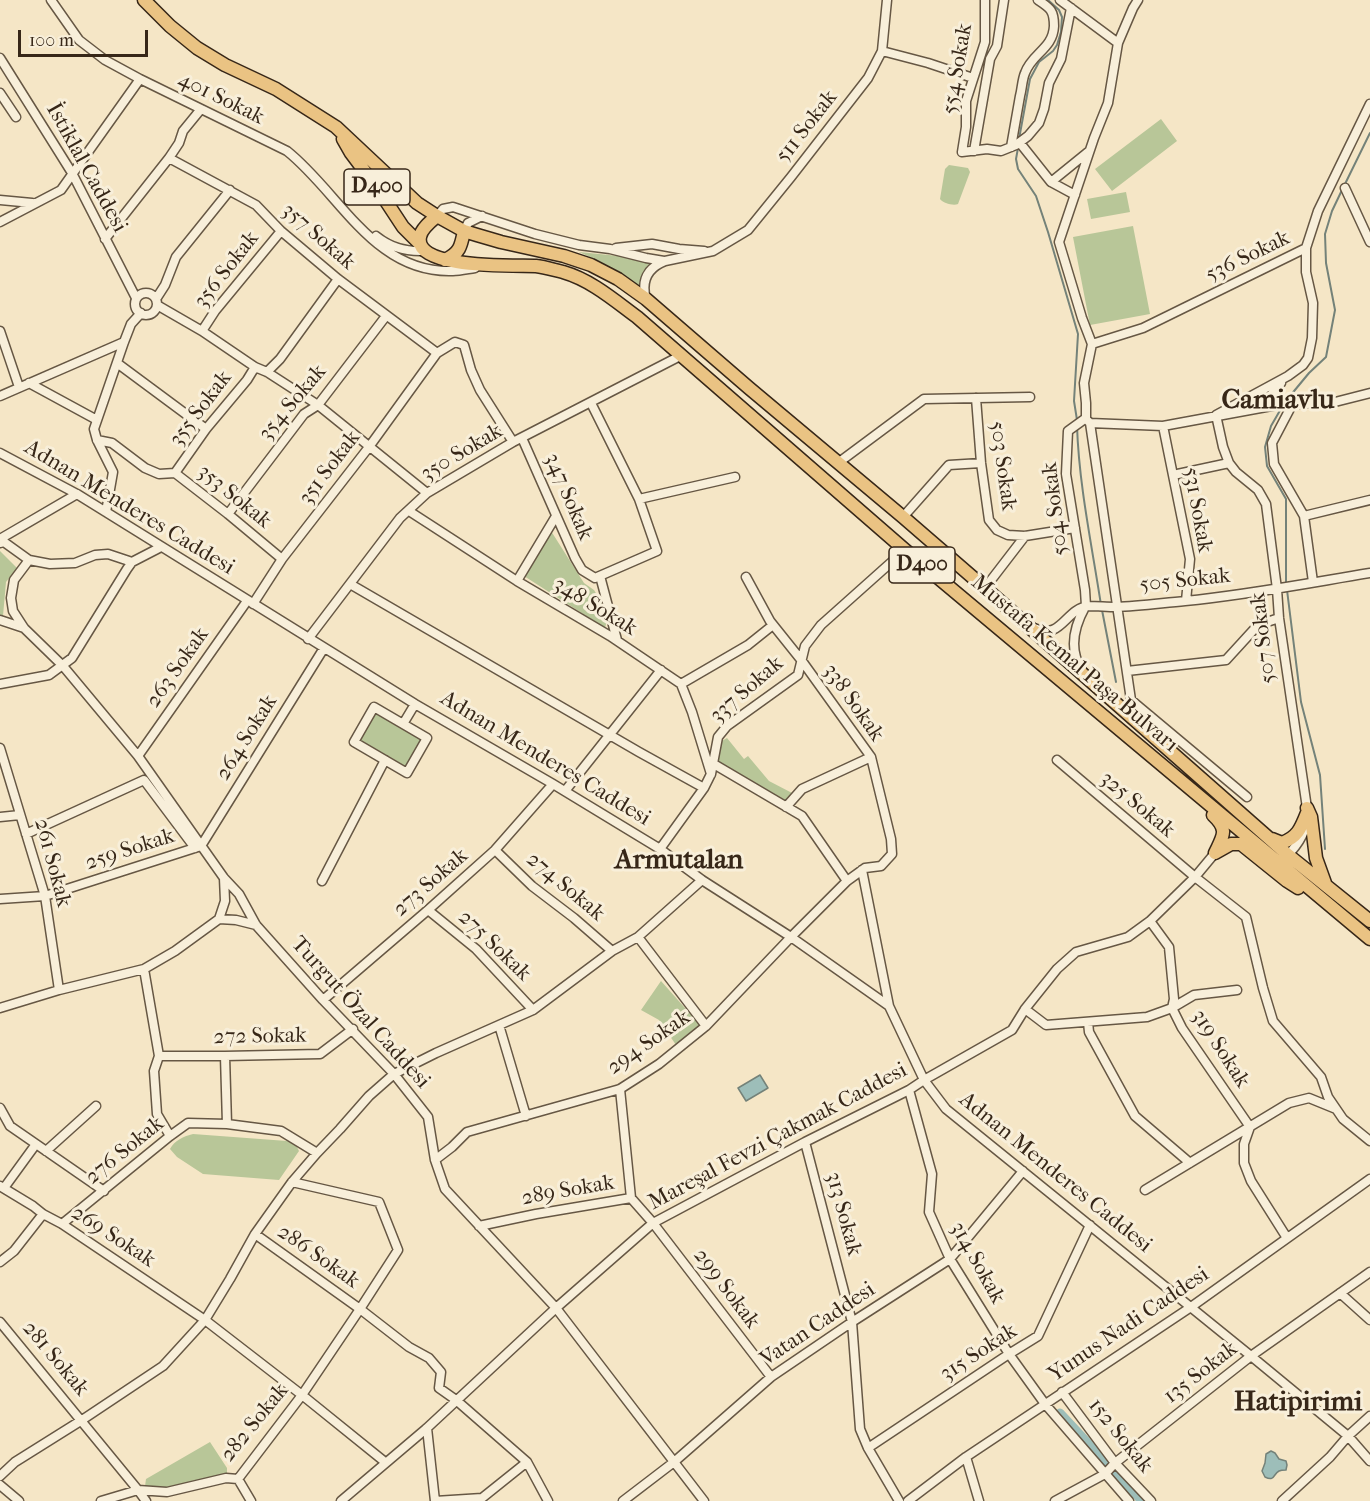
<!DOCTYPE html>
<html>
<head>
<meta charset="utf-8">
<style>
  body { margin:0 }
  #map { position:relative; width:1370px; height:1501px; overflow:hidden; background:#f5e6c6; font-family:"IM FELL French Canon",serif }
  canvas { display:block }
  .scale { position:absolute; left:18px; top:30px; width:130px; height:27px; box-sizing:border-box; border:3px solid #372718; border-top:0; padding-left:8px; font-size:18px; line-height:21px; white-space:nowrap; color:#372718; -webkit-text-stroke:4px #f8efda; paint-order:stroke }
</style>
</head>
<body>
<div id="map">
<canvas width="1370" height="1501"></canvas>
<div class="scale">100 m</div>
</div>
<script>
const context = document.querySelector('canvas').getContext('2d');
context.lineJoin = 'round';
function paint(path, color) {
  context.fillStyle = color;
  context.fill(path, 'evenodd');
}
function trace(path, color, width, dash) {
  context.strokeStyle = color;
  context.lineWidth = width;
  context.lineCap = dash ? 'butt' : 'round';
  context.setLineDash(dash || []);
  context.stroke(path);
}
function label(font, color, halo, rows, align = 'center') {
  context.font = font + ' "IM FELL French Canon",serif';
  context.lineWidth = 6;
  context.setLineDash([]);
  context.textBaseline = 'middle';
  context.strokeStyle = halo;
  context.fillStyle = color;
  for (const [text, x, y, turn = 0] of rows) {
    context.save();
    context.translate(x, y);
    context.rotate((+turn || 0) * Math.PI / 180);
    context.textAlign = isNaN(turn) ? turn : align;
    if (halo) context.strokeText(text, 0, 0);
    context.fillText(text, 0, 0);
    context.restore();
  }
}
paint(new Path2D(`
  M1161 119 1177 141 1112 191 1095 169Z
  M949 165 968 168 970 172 958 204C953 206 943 203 940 199L945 169Z
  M1126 192 1130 212 1091 219 1087 199Z
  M1133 226 1150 314 1090 325 1073 237Z
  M579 252 619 256 646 262 655 261C646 270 640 275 640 288 622 273 601 262 579 252Z
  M551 531 584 583 594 590 602 603 608 617 605 628 524 576Z
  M0 551 17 568 6 582 3 616 0 615Z
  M375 710 426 739 407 771 357 742Z
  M727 738 744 759 748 756 769 781 794 794 786 805 720 765 716 755 720 742Z
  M661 981 701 1026 676 1045 659 1020 641 1010Z
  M193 1134 287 1141 296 1145 299 1151 279 1180 203 1174 177 1157 170 1149C174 1141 184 1136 193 1134Z
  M210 1442 227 1468V1474L166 1489 145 1486 146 1479Z`), '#b8c698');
const water = new Path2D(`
  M760 1075 768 1088 746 1101 738 1088Z
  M1271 1451 1275 1453 1279 1459 1286 1461 1287 1465 1286 1470C1284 1470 1281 1470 1279 1471 1273 1474 1275 1482 1265 1477L1262 1471 1265 1463 1266 1454Z`);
paint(water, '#9dbeb9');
trace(water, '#748279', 1.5);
trace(new Path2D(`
  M1019 139 1030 79 1039 62 1053 51 1057 45 1061 32 1062 17 1059 10 1048 0
  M1018 148 1016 159 1018 169 1036 196 1048 232 1078 334 1074 401 1077 420
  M1345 184 1370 133
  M1285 402 1309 373 1326 357 1335 310 1326 263 1325 234 1332 211 1342 190
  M1282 407 1271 426 1265 447 1267 466 1286 499V584
  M1077 426C1079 486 1092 546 1101 605
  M1287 590 1301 702 1320 775 1325 849
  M1102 610 1116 682`), '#748279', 2);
trace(new Path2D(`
  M1060 1413 1142 1501`), '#9dbeb9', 9);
const minor = new Path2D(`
  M51 0 79 40 105 60 140 79 287 151C340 193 374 274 453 271 460 271 468 269 475 268
  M985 0V42L966 101V127L962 152 987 149 1001 151 1016 145 1028 136 1039 123 1044 109 1049 83 1061 59 1071 8
  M1060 0 1118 43
  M882 51 928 63 973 78
  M0 58 72 173 136 298
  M0 93 16 117
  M1020 143 1051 182 1075 195
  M1011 147C1014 130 1017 113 1020 96 1022 89 1022 80 1025 73 1032 53 1053 49 1054 26 1054 10 1050 8 1038 0
  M974 151 990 59 997 46 1004 0
  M169 158 256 205 281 231 338 279 437 353
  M1051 182 1088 152
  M1345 188 1370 242
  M0 200 32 203
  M437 216 443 209 453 207 535 234 579 245 610 249 646 258 664 261
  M0 222 61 190 140 79
  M464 231 468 223 482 216
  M376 236C391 248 406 252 425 251
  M105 239 169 158 179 143 183 131 201 109
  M616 248 652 244 679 249 704 251
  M135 304a11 11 0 1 1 22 0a11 11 0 1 1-22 0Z
  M156 299 165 285 176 257 230 190
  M646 299C641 281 647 268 665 261L713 251 748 230 791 177 868 78 882 51 887 0
  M157 305 202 331 255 367 267 372 318 405 427 493
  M0 331 19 387
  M202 331 215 311 281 231
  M1092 344 1143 328 1306 248 1318 211 1370 104
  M117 363 206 429
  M267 372 280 359 338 279
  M29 383 97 420
  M0 396 124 342
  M976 398 981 463 989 520 997 530 1008 535 1025 536 1075 528
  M1293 403 1272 443 1274 464 1304 516 1313 582
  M1277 405 1271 401V395L1281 383
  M1086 418V403L1084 383 1092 344 1082 318 1059 242 1094 138 1108 103 1118 43 1133 8 1138 0
  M1086 418 1068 431 1066 474 1085 590 1086 606
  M1088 421 1090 423 1163 426 1277 405 1335 402 1370 393
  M1090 423 1131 700 1247 797
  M1163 426 1190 559 1186 601
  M522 438 575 558 582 570 595 578 657 551 639 499 591 403
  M97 440 112 443 145 468 159 474 175 473 228 514 282 559
  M0 453 77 494 415 704 553 784 660 849 702 880 791 937 889 1006 924 1080 946 1109 1251 1356 1348 1436 1370 1461
  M838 463 924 399 1030 397
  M175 473 206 429 247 380 255 367
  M1173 475 1229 463
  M639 499 735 477
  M409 511 517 581 610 636 681 684 692 712 711 774
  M106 512 113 472 97 440 94 429 124 342 131 324 141 313
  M228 514 304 414 318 405 386 316
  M1304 516 1370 500
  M903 517 949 465 981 463
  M0 539 77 494
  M0 543 4 542 29 560 50 564 75 563 95 555 108 554 132 562
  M29 560 14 580 11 598 13 611 24 628 63 666 138 756 224 878 239 894 256 925 323 1000 394 1074 428 1117 435 1160 445 1189 556 1308 704 1501
  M600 576 617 640
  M517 581 556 516
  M350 584 639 752 704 788
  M985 588 1025 536
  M253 604 282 559 369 447 437 353 455 342 464 345 471 370 480 390 513 442
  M0 620 24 628
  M1034 628C1062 641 1065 608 1089 606 1098 606 1107 607 1116 607 1139 606 1162 603 1185 601 1247 595 1309 583 1370 573
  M308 639 400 518 427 493 513 442 682 355
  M1082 670C1068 649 1074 627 1085 607
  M1127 671 1226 660 1258 625 1279 618
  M0 684 49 675 72 658 127 569 132 562 161 547
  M681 684 748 645 773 625
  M374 707 427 738 407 773 354 742Z
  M403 724 415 704
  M0 748 45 896 59 990
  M138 756 247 601
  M1057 760 1195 877 1246 917 1263 988 1273 1021 1321 1077 1328 1097 1343 1119 1370 1141
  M712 763 802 816 847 881
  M565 791 661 670
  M786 807 802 789 871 757
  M0 817 20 815
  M26 834 144 780 195 848
  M660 849 704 788 711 774 718 737 727 726 798 675 805 646 821 625 905 550
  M495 850 532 886 574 918 612 951
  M1285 858C1300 843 1308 830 1307 808L1279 618 1277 589 1266 504 1258 490 1236 472 1229 463 1223 447 1216 415 1288 376 1303 365 1308 358 1312 338 1313 303 1306 272V248
  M862 870 889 1006
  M322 881 385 760
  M0 899 45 896 201 846 324 648
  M428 910 476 949 533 1010
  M219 919 225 901 224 878
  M219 919 236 920 256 925
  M1150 921 1169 947 1174 999 1172 1008 1182 1028 1250 1127 1244 1144V1163L1251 1181 1287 1238
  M638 937 706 1026
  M144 969 159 1056 154 1071 157 1114 170 1136
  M323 1000 428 910 495 850 553 784
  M0 1008 59 990 144 969 175 951 219 919
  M1025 1009 1046 1025 1147 1017 1172 1008 1194 995 1237 990
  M1088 1022 1089 1032 1135 1116 1190 1163
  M499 1025 526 1116
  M159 1056H225L320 1054 353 1029
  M225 1056 227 1124
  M620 1089 631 1198
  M909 1090 932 1174 929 1212 950 1259 1009 1354 1045 1404 1129 1501
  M0 1108 10 1126 104 1191
  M805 1142 852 1322 860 1429 868 1448 899 1501
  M46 1151 96 1106
  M435 1160 452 1147 467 1132 620 1089 659 1064 706 1026 791 937 847 881 865 868 881 866 892 854 891 839 871 757 802 661 770 621 746 577
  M292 1182 379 1202 398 1250 360 1309 409 1347 429 1358 441 1372 439 1388 456 1400 527 1462 548 1501
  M0 1186 33 1206 43 1214 62 1224 205 1320 302 1395 385 1462
  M4 1188 36 1144
  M1145 1190 1289 1103 1309 1098 1336 1109
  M62 1224 170 1136 188 1123 227 1124 281 1131 317 1153
  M479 1226 536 1214 631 1198 653 1223 771 1377
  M0 1262 14 1251 43 1214
  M1340 1293 1370 1320
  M0 1322 138 1490 146 1501
  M1062 1392 1115 1463 1151 1501
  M427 1428 435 1501
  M868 1448 1009 1354 1038 1336 1090 1225
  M966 1457 979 1501
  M0 1476 15 1462 82 1420 163 1366 205 1320 230 1279 255 1234 292 1182 317 1153 340 1129 369 1096 394 1074 436 1053 533 1010 612 951 638 937 702 880
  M238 1479 251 1501
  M0 1485 19 1501
  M101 1501 138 1490 167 1492 226 1478 238 1479 302 1395 360 1309 255 1234
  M341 1501 427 1428 556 1308 653 1223 805 1142 909 1090 924 1080 1012 1030 1025 1009 1057 969 1076 952 1128 937 1150 921 1195 877 1215 853
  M435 1501 482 1498 527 1462
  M623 1501 674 1462 771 1377 852 1322 950 1259 1023 1171
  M908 1501 966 1457 1191 1307 1370 1179
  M1055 1501 1105 1474 1115 1463 1251 1356 1370 1272
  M1282 1501 1330 1457 1348 1436 1370 1416`);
const highway = new Path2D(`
  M144 0 170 26 197 48 225 65 276 89 336 127 417 203 437 216 464 231 477 235 501 242 564 256 591 265 618 279 646 299 749 388 903 517 985 588 1288 855 1370 921
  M343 139 351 153 378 189 403 227 420 244
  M437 216C431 221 421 229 420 237 413 270 517 265 536 266 545 267 554 270 563 272 591 280 614 300 637 317L905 550 1370 939
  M445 260C460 253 461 246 464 231
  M1307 808 1311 817 1316 858 1325 883
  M1213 815C1229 830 1223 836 1215 853
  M1272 839 1282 843C1298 837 1301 828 1307 813
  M1215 853 1231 844H1241L1287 881 1298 888`);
trace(minor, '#665744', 11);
trace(highway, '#372718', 15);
trace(minor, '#f8efda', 8);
trace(highway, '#eac383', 12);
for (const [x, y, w] of [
  [377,187,66],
  [922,565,66]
]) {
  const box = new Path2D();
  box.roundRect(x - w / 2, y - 18, w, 36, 4.5);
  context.fillStyle = '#f8efda';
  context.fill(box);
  trace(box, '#372718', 1.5);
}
label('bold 21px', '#372718', null, [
  ["D400",377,187],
  ["D400",922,565]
]);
label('22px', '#372718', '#f8efda', [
  ["554 Sokak",958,69,-80],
  ["401 Sokak",221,99,26],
  ["511 Sokak",807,127,-52],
  ["İstiklal Caddesi",86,168,61],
  ["357 Sokak",318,237,41],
  ["536 Sokak",1248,257,-26],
  ["356 Sokak",227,270,-52],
  ["354 Sokak",293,403,-50],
  ["355 Sokak",201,409,-53],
  ["350 Sokak",462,453,-31],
  ["503 Sokak",1002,466,82],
  ["351 Sokak",330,468,-53],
  ["353 Sokak",234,497,39],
  ["347 Sokak",568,497,67],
  ["Adnan Menderes Caddesi",129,508,31],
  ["504 Sokak",1056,509,-97],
  ["531 Sokak",1197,510,80],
  ["505 Sokak",1185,581,-6],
  ["348 Sokak",595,607,31],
  ["507 Sokak",1264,638,-97],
  ["Mustafa Kemal Paşa Bulvarı",1074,664,40],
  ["263 Sokak",178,668,-55],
  ["337 Sokak",747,690,-41],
  ["338 Sokak",853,703,55],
  ["264 Sokak",247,738,-58],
  ["Adnan Menderes Caddesi",545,759,31],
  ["325 Sokak",1137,805,40],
  ["259 Sokak",130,850,-18],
  ["261 Sokak",52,863,75],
  ["273 Sokak",431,883,-41],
  ["274 Sokak",565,887,40],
  ["275 Sokak",494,946,44],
  ["Turgut Özal Caddesi",360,1013,48],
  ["272 Sokak",260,1037,-1],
  ["294 Sokak",649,1043,-35],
  ["319 Sokak",1220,1049,57],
  ["Mareşal Fevzi Çakmak Caddesi",778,1137,-28],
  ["276 Sokak",125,1151,-39],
  ["Adnan Menderes Caddesi",1055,1173,39],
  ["289 Sokak",568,1191,-10],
  ["313 Sokak",843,1214,75],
  ["269 Sokak",113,1237,33],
  ["286 Sokak",318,1257,35],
  ["314 Sokak",977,1263,61],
  ["299 Sokak",726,1289,53],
  ["Vatan Caddesi",818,1325,-34],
  ["Yunus Nadi Caddesi",1129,1325,-34],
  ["315 Sokak",979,1353,-33],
  ["281 Sokak",55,1359,50],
  ["135 Sokak",1201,1373,-38],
  ["282 Sokak",255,1423,-51],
  ["152 Sokak",1120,1436,51]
]);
label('bold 28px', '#372718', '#f8efda', [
  ["Camiavlu",1278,401],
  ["Armutalan",679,861],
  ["Hatipirimi",1298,1403]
]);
</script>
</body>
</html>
